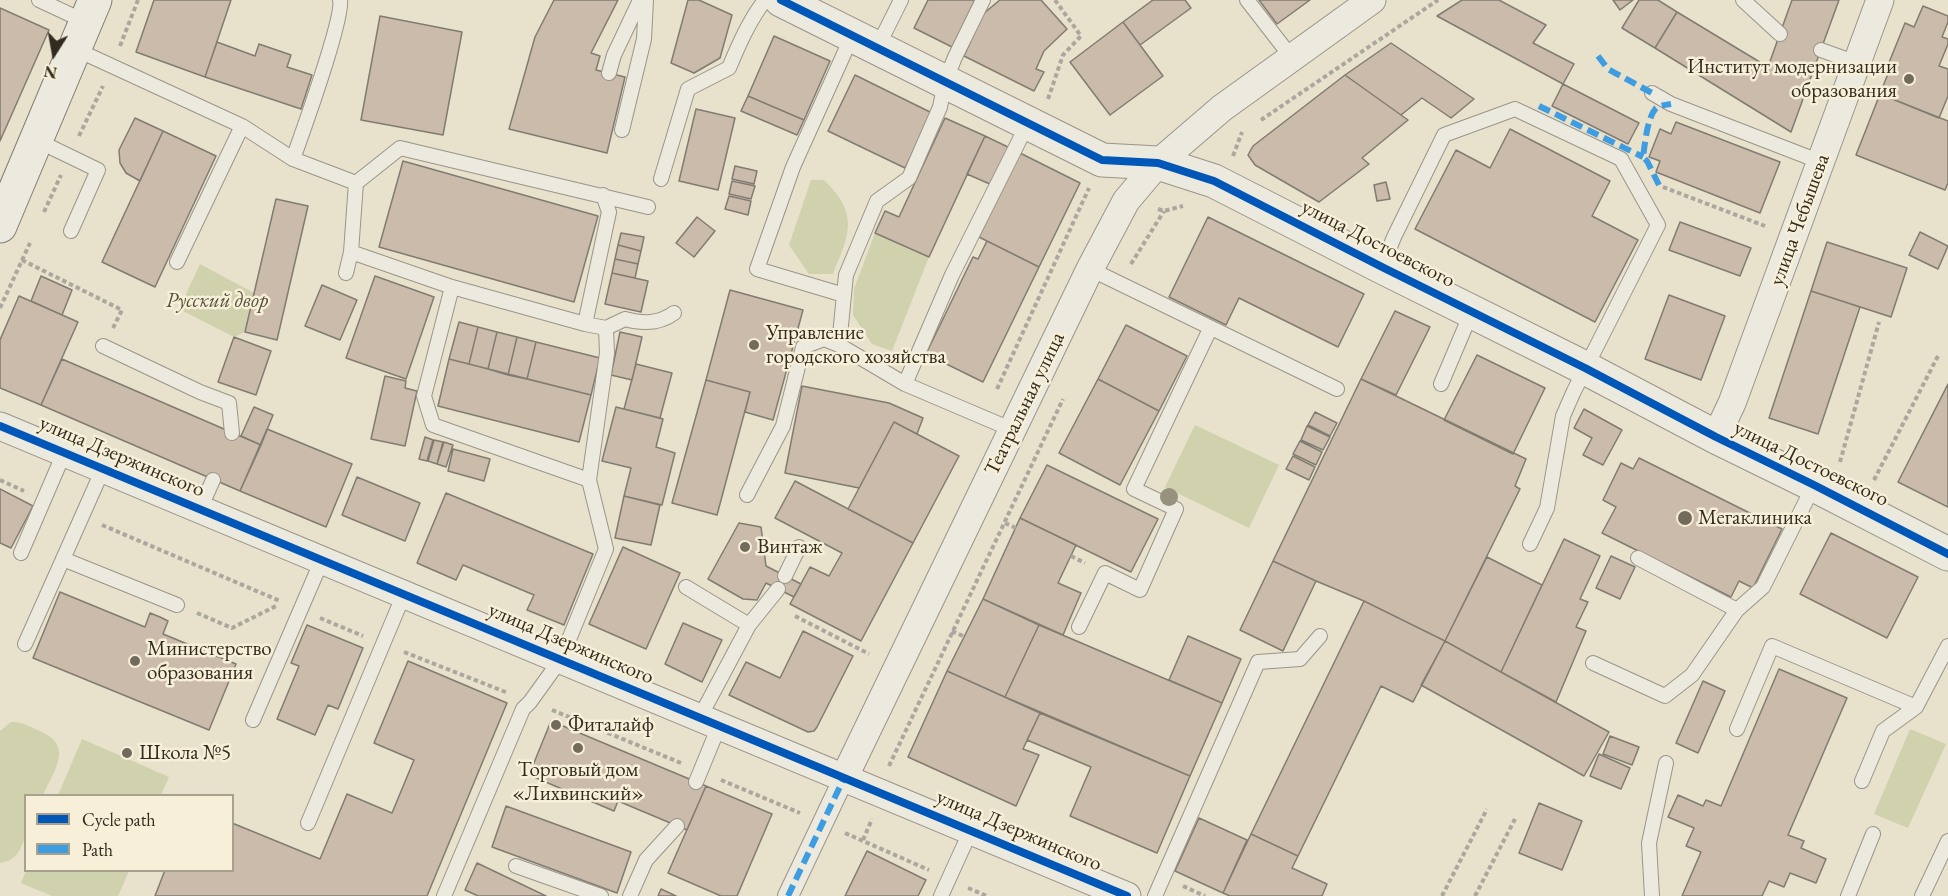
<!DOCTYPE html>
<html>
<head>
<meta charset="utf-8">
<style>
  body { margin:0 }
  #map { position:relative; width:1948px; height:896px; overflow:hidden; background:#e8e1cc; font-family:"EB Garamond",serif }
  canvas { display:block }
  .legend { position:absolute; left:24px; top:794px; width:210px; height:78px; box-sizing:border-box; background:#f7efd7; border:2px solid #a8a18e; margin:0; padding:8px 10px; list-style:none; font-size:18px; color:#322b20 }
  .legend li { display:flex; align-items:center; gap:12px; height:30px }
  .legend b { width:30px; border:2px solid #a8a18e }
  .north { position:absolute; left:24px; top:24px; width:60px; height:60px; -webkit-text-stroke:4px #f7efd7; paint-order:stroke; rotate:191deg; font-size:16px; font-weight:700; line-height:24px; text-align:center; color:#322b20 }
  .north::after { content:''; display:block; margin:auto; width:21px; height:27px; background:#322b20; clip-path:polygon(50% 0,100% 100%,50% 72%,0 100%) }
</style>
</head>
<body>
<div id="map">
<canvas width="1948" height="896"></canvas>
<ul class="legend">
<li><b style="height:8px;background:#0057b8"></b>Cycle path</li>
<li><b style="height:8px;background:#3e9ce0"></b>Path</li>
</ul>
<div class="north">N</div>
</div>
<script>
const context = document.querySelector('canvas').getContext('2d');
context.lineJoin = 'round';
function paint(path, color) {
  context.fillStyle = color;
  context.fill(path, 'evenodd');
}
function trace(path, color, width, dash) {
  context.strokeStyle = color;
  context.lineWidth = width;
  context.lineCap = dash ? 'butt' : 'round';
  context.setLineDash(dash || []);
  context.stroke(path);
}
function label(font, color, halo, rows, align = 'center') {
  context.font = font + ' "EB Garamond",serif';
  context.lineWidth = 5;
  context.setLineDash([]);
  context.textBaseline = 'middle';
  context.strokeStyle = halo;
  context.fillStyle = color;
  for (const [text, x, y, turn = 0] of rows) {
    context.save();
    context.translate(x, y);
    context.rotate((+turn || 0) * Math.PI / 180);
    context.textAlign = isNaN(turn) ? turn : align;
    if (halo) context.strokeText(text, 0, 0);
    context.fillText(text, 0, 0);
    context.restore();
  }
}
paint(new Path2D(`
  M811 180H824C859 214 850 233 833 274H809L789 245Z
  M875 233 929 257 892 351 872 344 853 315 854 289Z
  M200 264 254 293 245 332 234 337 179 309Z
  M1195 425 1279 465 1249 528 1165 487Z
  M11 722C23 722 31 727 42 732 74 747 53 772 43 795L26 796C26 818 31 859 0 863V731Z
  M1910 729 1946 744 1908 828 1874 814Z
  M82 739 169 777 161 795H58Z
  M26 871V870L129 871 118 896H52L21 883Z`), '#cfd2ad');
const building = new Path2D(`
  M154 0H231L205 77 136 52Z
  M554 0H618L591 53 600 56 596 70 625 77 607 153 509 129 535 37Z
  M688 0H699L732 15 720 58 694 73 671 63Z
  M928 0H975L952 47 914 28Z
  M1000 0H1041L1067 29 1044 51 1036 69 1044 72 1034 91 964 56 983 14Z
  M1153 0H1185L1191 8 1140 45 1123 22Z
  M1259 0H1310L1277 24Z
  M1462 0H1499L1546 25 1533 43 1574 64 1563 84 1437 16Z
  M1613 0H1633L1620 10Z
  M1639 0H1658L1677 12 1655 48 1622 28Z
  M1792 0H1839L1791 132 1655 48 1677 12 1768 67Z
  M1923 6 1948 16V22L1942 37 1948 39V44L1939 66 1948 69V96L1939 118 1880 94 1891 66 1888 65 1905 23 1914 27Z
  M0 8 49 30 0 141Z
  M380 16 462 32 443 135 361 120Z
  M1123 22 1163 76 1110 115 1070 62Z
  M774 36 830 61 804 120 748 96Z
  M217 42 255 56 259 44 291 55 287 67 312 75 301 109 205 77Z
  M1391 43 1474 99 1451 118 1422 98 1401 115 1345 75Z
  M855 75 932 113 905 168 828 131Z
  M1345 75 1408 120 1362 158 1369 164 1319 202 1255 165 1248 155 1253 146Z
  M1563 84 1639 123 1628 144 1552 106Z
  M1880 94 1948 121V183L1945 190 1856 155Z
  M748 96 804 120 797 135 741 111Z
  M696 109 735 118 718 190 679 181Z
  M135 118 163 131 140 181 126 173 120 163 119 150Z
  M945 118 985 136 929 257 875 233 885 211 899 217Z
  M1676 122 1780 162 1760 213 1656 172 1660 161 1649 157 1660 129 1671 134Z
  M1510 129 1610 181 1592 216 1638 240 1595 322 1415 229 1456 150 1490 168Z
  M163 131 216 156 155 287 102 262Z
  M985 136 1010 148 992 185 967 174Z
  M1020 153 1080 183 1039 267 979 237Z
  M403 161 598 216 574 302 379 247Z
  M735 166 757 171 754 184 732 179Z
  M732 181 755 186 751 199 729 194Z
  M1386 182 1390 199 1377 201 1374 185Z
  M729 196 751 201 748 215 725 209Z
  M276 199 308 206 277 340 245 332Z
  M697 217 715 231 694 257 676 243Z
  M1208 217 1364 294 1338 347 1239 298 1226 325 1169 297Z
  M1680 222 1751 248 1740 276 1669 250Z
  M1920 232 1948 246 1938 269 1909 255Z
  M621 233 644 237 641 251 618 245Z
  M987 241 1039 267 983 382 926 354 973 257 978 259Z
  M1827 242 1907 268 1891 317 1811 291Z
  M618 245 641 251 638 264 615 259Z
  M615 259 638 264 635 278 612 273Z
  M612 273 648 281 641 312 605 304Z
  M41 276 72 290 62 315 31 301Z
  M375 276 434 297 406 379 346 358Z
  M322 285 357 300 340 340 305 326Z
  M730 290 803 310 773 420 745 412 750 392 706 380Z
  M1811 291 1860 307 1818 434 1769 418Z
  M1669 295 1725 316 1701 380 1645 359Z
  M19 296 78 322 41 405 0 388V340Z
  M1395 311 1430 327 1396 395 1361 379Z
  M459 322 478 327 469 364 449 359Z
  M1126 325 1187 356 1159 411 1098 379Z
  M478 327 497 332 488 369 469 364Z
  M497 332 517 337 508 375 488 369Z
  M620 332 642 337 632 380 611 375Z
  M234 337 271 351 256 395 218 382Z
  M517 337 536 342 527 379 508 375Z
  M536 342 600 358 591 395 527 379Z
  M1477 355 1545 388 1513 454 1444 420Z
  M62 359 261 445 240 491 41 405Z
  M449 359 591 395 579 442 438 406Z
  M636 364 672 373 660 418 624 409Z
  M385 376 406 381 405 388 417 391 405 446 371 439Z
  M1098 379 1159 411 1120 485 1059 453Z
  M1361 379 1526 459 1515 486 1520 489 1445 641 1364 601 1316 581 1273 561Z
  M706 380 750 392 717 515 672 503Z
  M1948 384V507L1898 482Z
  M802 386 889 403 923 418 917 434 894 422 859 488 785 473Z
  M254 407 273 415 261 445 241 436Z
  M616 407 663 419 656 447 675 453 662 505 624 496 631 468 602 461Z
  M1584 409 1622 430 1603 465 1583 455 1592 438 1574 428Z
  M1315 412 1337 423 1330 436 1308 425Z
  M894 422 959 456 913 543 848 509Z
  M1307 426 1330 437 1323 450 1301 440Z
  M267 429 352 464 326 527 240 491Z
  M425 437 433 440 427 461 419 459Z
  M434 440 443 442 437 464 428 461Z
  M1300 441 1322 452 1316 465 1293 454Z
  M444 442 453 445 446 467 437 464Z
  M453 449 490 459 484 481 448 471Z
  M1293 456 1315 467 1309 480 1286 469Z
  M1639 458 1782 529 1753 588 1739 581 1731 597 1602 533 1616 507 1603 500 1621 463 1633 469Z
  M1047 465 1158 519 1131 572 1020 518Z
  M357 477 420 503 405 541 342 515Z
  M795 481 913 543 861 641 790 604 810 567 829 576 842 553 775 518Z
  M0 489 33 506 11 548 0 543Z
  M446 493 593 554 564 625 527 610 534 595 463 565 456 580 417 563Z
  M624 496 660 505 651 545 615 538Z
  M1020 518 1076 545 1058 583 1081 593 1063 635 983 599Z
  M739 523 761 527 766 566 801 584 794 597 766 583 757 600 743 599 708 579Z
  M1831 533 1918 577 1887 638 1800 594Z
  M1564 539 1600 556 1580 599 1588 602 1576 627 1586 631 1556 702 1501 672Z
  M623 547 680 573 646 649 589 624Z
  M1611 556 1635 567 1620 599 1596 588Z
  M1487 557 1542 585 1501 672 1445 641Z
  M1273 561 1316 581 1283 651 1240 630Z
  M60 592 145 627 150 613 160 617 168 621 163 634 236 664 209 730 33 658Z
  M983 599 1039 625 1005 697 947 671Z
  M1364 601 1445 641 1413 702 1381 686 1298 856 1251 834Z
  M683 623 722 640 702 682 665 664Z
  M307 625 363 648 338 709 328 705 315 735 277 719 299 666 291 663Z
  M1039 625 1222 703 1190 776 1005 697Z
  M803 631 853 656 817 727 814 731 808 732 729 695 746 662 780 678Z
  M1188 636 1241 659 1222 703 1169 680Z
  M1445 641 1609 732 1584 776 1421 685Z
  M408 661 507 703 427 896H155L165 870H232V823L320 859 347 794 392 813 414 760 374 743Z
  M1779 669 1847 698 1788 835 1804 841 1801 848 1826 859 1816 883 1790 873 1784 887 1769 881 1762 896H1682L1701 852 1686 846 1694 828 1668 817 1678 795 1703 806 1706 800 1721 806Z
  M947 671 1040 713 1023 749 1039 755 1016 806 908 757Z
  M1703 681 1725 691 1698 753 1676 743Z
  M1040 713 1190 776 1157 853 1070 816 1091 767 1027 740Z
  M551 721 706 786 687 830 618 801 614 811 529 775Z
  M1610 736 1639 747 1632 765 1603 754Z
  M1599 754 1630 768 1621 789 1590 776Z
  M706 786 772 814 737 896H721L668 873Z
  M1539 803 1582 821 1562 870 1519 853Z
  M506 806 631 852 617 893 492 847Z
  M1199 818 1247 840 1223 893 1175 871Z
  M1251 834 1298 856 1292 868 1327 884 1322 896H1230L1223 893Z
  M867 851 926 880 918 896H845Z
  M477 863 546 896H478L465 890Z
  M661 889 676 896H658Z`);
paint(building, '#cbbbab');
trace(building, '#817c71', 1.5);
const service = new Path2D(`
  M39 0 86 22
  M1247 0 1292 58
  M1743 0 1780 34
  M877 48 901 0
  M75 49 242 126 293 159 356 183
  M1821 50 1857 63
  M609 73 614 55 640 0
  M1652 93 1671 104 1821 162
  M622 130 644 39 646 0
  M36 140 98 170 71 231
  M293 159C302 134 344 17 340 0
  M661 179 688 89 729 68C739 44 749 21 765 0
  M177 262 242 126
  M1382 267 1394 237 1444 135 1515 109 1621 159 1658 225 1574 391 1563 416 1547 508 1530 544
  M1090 269 1337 389
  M346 273 351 252
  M844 295 757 269 793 167 852 36
  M585 324 452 287 351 252 356 183 400 148 648 207
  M606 328 625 319C643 324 659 324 674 313
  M839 345 846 275 877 201 909 178 940 107 945 82 955 57 983 0
  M103 346 200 392 229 403 232 433
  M1441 384 1472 311
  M1013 430 905 384 952 275 1028 123
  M103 469 63 559 177 605
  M589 480 607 353 606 328 585 324 609 212 603 195
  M747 495 783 426 803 347 824 339 839 345 905 384
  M200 509 213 480
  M21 553 64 453
  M1638 558 1737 610 1763 587 1814 485
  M785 576 799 547
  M686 587 749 625
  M1079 627 1105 573 1140 590 1176 509 1134 489 1210 329
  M25 644 63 559
  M1593 663 1665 696 1692 675 1737 610
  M700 717 749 625 778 589
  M253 720 322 560
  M1737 729 1772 646 1916 707 1948 646
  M1862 781 1883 731 1916 707
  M696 782 719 726
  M308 823 404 594
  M516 866 601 896
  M444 896 523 709 530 702 561 659 606 549 589 480 433 425 424 396 452 287
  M630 896 646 860 677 826
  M941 896 971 830
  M1155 896 1258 662 1300 659 1320 636
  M1652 896 1649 843 1666 763
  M1848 896 1873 834
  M1922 896 1948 841`);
const pedestrian = new Path2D(`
  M788 896 844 778`);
const minor = new Path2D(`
  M0 426 1127 896
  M1716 437 1732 403 1880 0
  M844 778 1090 269 1126 201 1158 163 1222 108 1372 0`);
const tertiary = new Path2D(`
  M781 0 1102 160 1158 163 1214 181 1382 267 1585 368 1716 437 1814 485 1948 554`);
const secondary = new Path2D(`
  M0 226 95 0`);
trace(service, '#9a9588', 16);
trace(pedestrian, '#9a9588', 22);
trace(minor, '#9a9588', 29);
trace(tertiary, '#9a9588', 35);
trace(secondary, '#817c71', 35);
trace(new Path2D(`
  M120 46 138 0
  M1048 99 1063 55 1081 36 1055 0
  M1261 120 1438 0
  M79 136 103 86
  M1233 156 1242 132
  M1663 187 1765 226
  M1158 209 1164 211 1183 206
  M44 212 61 175
  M22 260 122 310 113 328
  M1131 264 1164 211
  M0 308 30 243
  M997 389 1089 188
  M1840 462 1879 322
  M0 480 24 491
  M1874 480 1939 354
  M1005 523 1016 528
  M102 525 280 601
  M1071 556 1085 563
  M197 613 232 628 278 605
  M795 616 869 654
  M320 618 363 636
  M952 631 965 637
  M404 652 508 693
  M552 710 681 763
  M889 766 1063 399
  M721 780 800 813
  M845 833 929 870
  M863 840 872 819
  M1183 886 1205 896
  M968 888 987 896
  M1442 896 1487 809
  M1475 896 1515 819`), '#aba79e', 4, [4.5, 3]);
trace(service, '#ece9de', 14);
trace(pedestrian, '#ece9de', 20);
trace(minor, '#ece9de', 27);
trace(tertiary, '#ece9de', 33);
trace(secondary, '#ece9de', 33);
trace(new Path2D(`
  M1598 56 1608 69 1652 93
  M1539 106 1643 157
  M1659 185 1647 161 1643 157C1645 144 1647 118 1656 108 1660 105 1666 105 1671 104
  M788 896 844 778`), '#3e9ce0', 6, [12, 6]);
trace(new Path2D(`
  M781 0 1102 160 1158 163 1214 181 1382 267 1585 368 1716 437 1814 485 1948 554
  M0 426 1127 896`), '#0057b8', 8);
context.fillStyle = '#97927d';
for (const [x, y] of [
  [1169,497]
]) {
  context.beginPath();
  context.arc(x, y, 9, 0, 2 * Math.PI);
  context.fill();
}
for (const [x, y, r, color] of [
  [1909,79,6,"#726b5c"],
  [754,345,6,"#726b5c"],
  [1685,518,8,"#726b5c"],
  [745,547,6,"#726b5c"],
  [135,661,6,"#726b5c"],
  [556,725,6,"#726b5c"],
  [578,748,6,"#726b5c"],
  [127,753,6,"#726b5c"]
]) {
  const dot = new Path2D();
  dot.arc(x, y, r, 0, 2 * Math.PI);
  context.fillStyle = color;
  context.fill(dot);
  trace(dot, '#f7efd7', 2);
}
label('21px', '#322b20', '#f7efd7', [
  ["Институт модернизации",1897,67,"right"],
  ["образования",1897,91,"right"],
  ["Управление",766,333],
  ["городского хозяйства",766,357],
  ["Мегаклиника",1698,518],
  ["Винтаж",757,547],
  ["Министерство",147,649],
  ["образования",147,673],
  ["Фиталайф",568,725],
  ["Школа №5",139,753],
  ["Торговый дом",578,770,"center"],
  ["«Лихвинский»",578,794,"center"]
], 'left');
label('21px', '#322b20', '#f7efd7', [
  ["улица Чебышева",1800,220,-70],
  ["улица Достоевского",1378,244,27],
  ["Театральная улица",1025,404,-64],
  ["улица Дзержинского",122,457,23],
  ["улица Достоевского",1811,464,26],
  ["улица Дзержинского",571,644,23],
  ["улица Дзержинского",1019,831,23]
]);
label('italic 21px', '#54523d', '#f7efd7', [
  ["Русский двор",217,301]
]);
</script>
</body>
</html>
